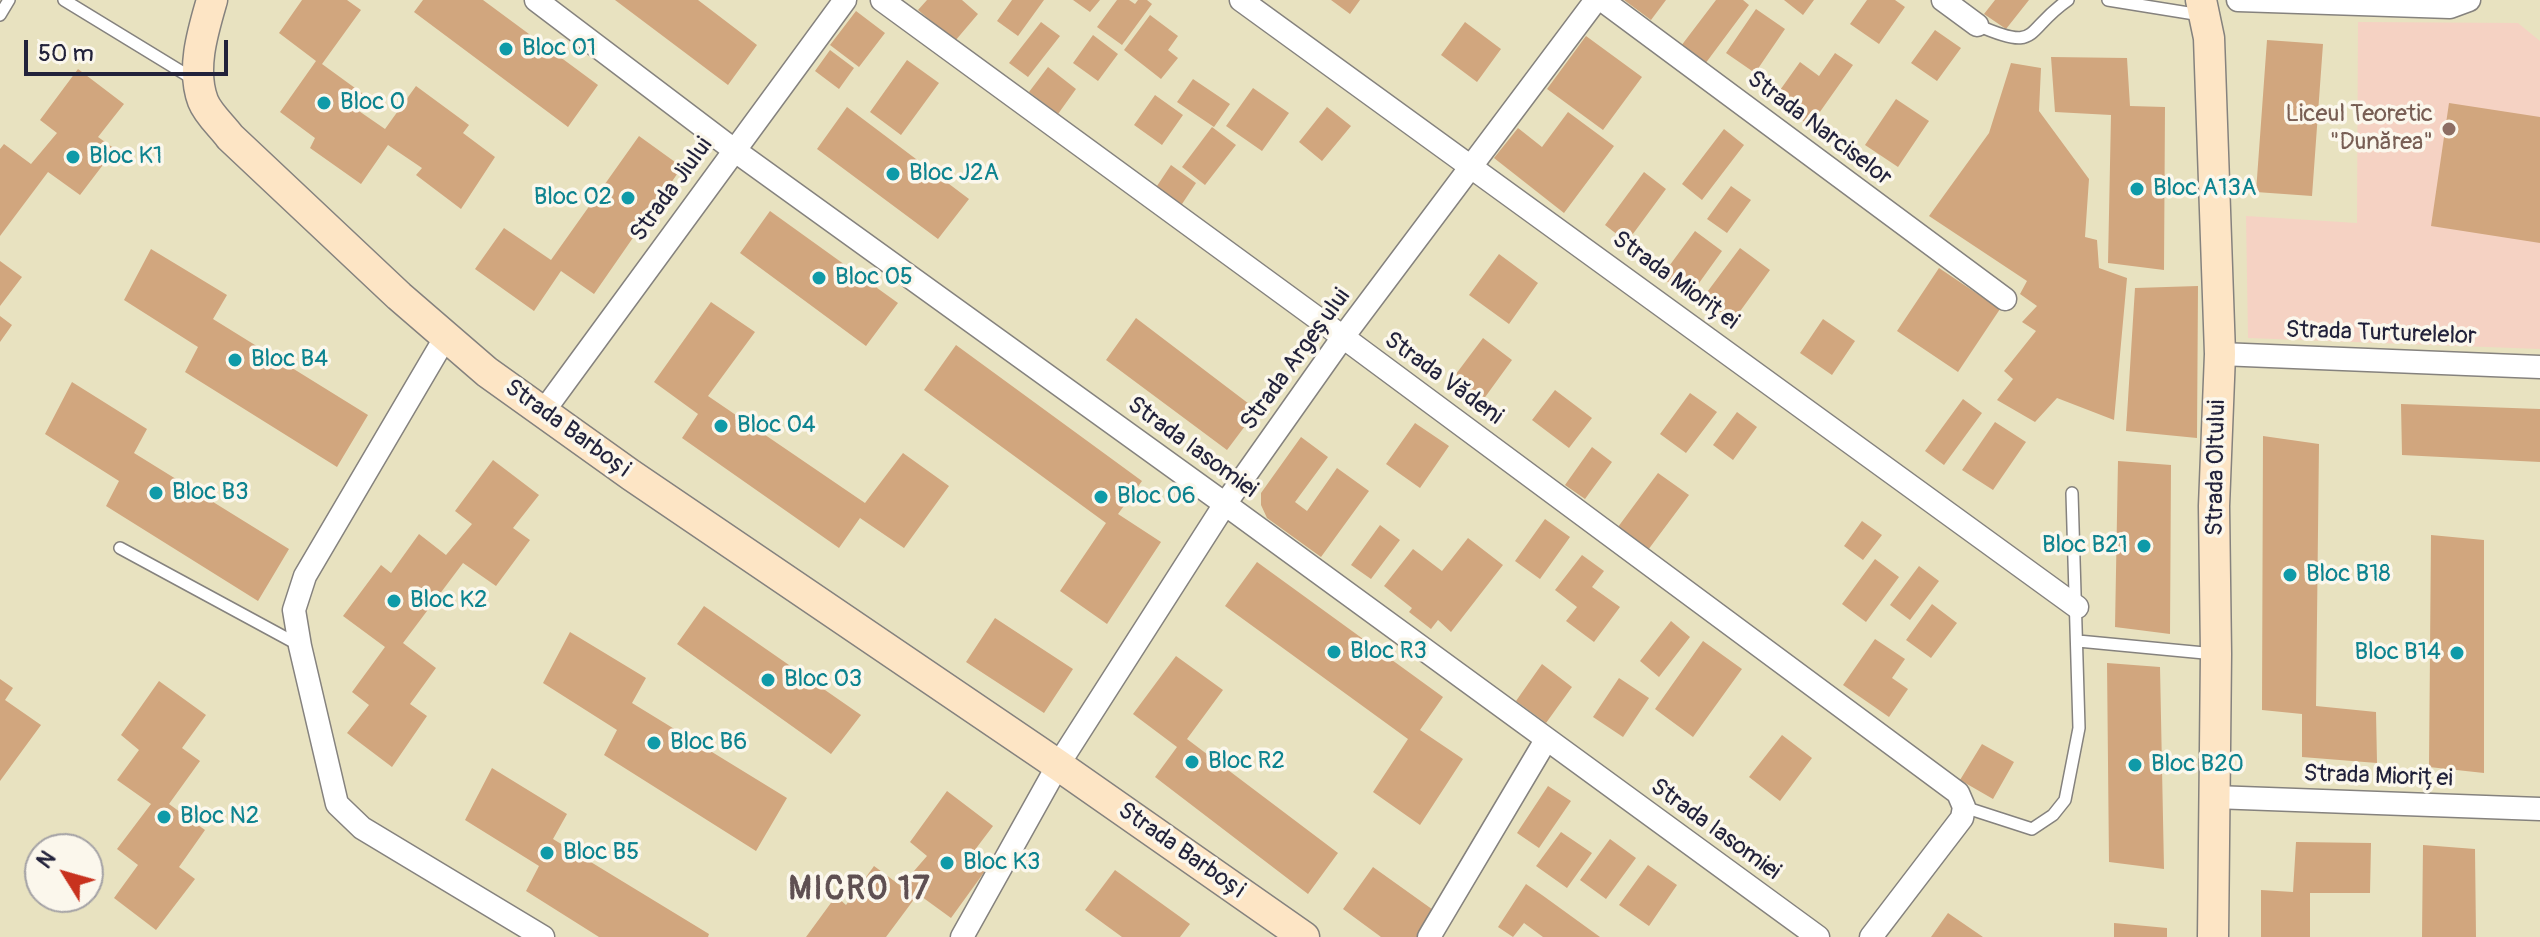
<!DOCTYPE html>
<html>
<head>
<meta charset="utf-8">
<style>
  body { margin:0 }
  #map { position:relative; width:2540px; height:937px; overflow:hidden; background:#e8e2c0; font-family:Pangolin,sans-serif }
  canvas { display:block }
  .north { position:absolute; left:24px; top:833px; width:80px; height:80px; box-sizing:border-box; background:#fbf7ec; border:2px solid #a4a2a5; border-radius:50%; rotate:307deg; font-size:22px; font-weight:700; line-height:32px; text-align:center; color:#22223b }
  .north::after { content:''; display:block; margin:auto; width:28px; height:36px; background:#c8321e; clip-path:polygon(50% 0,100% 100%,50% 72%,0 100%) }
  .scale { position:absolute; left:24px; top:40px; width:204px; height:36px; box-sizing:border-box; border:4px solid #22223b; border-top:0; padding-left:10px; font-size:24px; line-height:28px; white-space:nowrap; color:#22223b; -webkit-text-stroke:6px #fbf7ec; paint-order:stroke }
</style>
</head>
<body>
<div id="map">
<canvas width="2540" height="937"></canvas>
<div class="north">N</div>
<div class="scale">50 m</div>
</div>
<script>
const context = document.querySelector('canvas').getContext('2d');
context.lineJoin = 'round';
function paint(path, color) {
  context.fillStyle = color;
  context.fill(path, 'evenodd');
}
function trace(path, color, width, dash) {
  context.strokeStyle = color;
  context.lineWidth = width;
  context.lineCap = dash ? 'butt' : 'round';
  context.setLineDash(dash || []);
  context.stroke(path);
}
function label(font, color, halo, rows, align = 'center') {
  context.font = font + ' Pangolin,sans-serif';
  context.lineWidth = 7;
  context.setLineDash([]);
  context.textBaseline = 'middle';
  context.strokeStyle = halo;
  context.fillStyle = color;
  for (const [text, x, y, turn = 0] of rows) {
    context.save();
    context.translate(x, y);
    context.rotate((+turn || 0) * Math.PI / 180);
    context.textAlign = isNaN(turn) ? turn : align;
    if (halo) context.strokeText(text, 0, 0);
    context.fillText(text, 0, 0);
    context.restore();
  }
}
paint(new Path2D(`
  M2358 22 2518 23 2540 41V349L2248 338 2246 216 2357 223Z`), '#f5d2c3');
paint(new Path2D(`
  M302 0H347L361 10 322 64 366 96 356 109 385 129 416 86 469 125 463 133 495 157 461 209 416 175 422 168 388 145 361 184 310 148 315 138 280 112 316 61 279 33Z
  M423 0H483L598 85 568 127 414 12Z
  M615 0H698L757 45 728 85Z
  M927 0H962L978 14 955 41 918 10Z
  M1012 0H1044L1018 36 997 21Z
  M1073 0H1100L1090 12Z
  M1117 0H1129L1135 4 1138 0H1147L1152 4 1122 45 1097 27Z
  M1331 0H1360L1350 14Z
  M1624 0H1666L1651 20Z
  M1716 0H1743L1749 5 1705 64 1681 46Z
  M1784 0H1814L1803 15Z
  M1867 0H1895L1905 7 1879 44 1850 24Z
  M1995 0H2029L2006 29 1984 14Z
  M1756 9 1785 29 1755 73 1726 53Z
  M856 11 885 33 859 67 830 45Z
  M1150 15 1178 36 1168 50 1178 58 1161 79 1124 50Z
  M1041 22 1060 36 1028 77 1009 63Z
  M1465 22 1501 49 1477 82 1441 55Z
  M1935 30 1961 48 1937 81 1911 63Z
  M1093 35 1118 54 1098 81 1073 63Z
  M1586 36 1642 77 1603 130 1547 89Z
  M2267 40 2323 44 2312 196 2256 192Z
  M830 50 854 68 839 89 815 71Z
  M1835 53 1853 65 1810 126 1773 100 1800 62 1819 76Z
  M2051 57 2127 58 2130 106 2165 107 2164 270 2108 263 2111 115 2055 112Z
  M907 60 939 83 901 135 870 112Z
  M2011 63 2041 68 2039 111 2089 179 2085 237 2097 240 2099 268 2127 278 2114 420 2057 398 2035 422 1997 400 2013 379 2004 371 2036 331 2022 322 2037 306 2020 294 2027 281 1929 216 1989 133Z
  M1048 67 1076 89 1058 114 1029 92Z
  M78 69 124 104 98 137 115 149 80 195 48 172 0 236V149L4 144 31 164 57 133 40 120Z
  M1193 79 1230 104 1214 127 1177 102Z
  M1253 88 1289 113 1262 151 1226 126Z
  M1155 95 1183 115 1162 145 1134 125Z
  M1896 99 1929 121 1898 167 1865 145Z
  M2449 103 2540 117V243L2431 226Z
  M847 107 969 199 938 239 817 149Z
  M1327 107 1351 126 1322 161 1299 142Z
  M1568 112 1614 146 1564 213 1494 158 1518 128 1542 147Z
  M1212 127 1236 145 1205 185 1182 167Z
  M1724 129 1744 145 1702 200 1682 184Z
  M639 136 682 167 594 294 561 271 534 311 475 269 504 228 551 260Z
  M1171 165 1196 183 1180 207 1155 189Z
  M1644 172 1666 189 1627 242 1605 225Z
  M1731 186 1751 200 1727 233 1707 219Z
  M770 211 898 303 866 346 740 253Z
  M1695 231 1722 251 1689 297 1661 277Z
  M1740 248 1770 270 1733 321 1702 299Z
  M151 249 227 295 213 319 368 415 337 467 185 372 198 347 124 300Z
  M1499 254 1538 283 1509 324 1469 295Z
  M0 261 22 277 0 306Z
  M1939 268 2000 309 1958 372 1897 331Z
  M2198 286 2197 438 2126 431 2135 288Z
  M711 302 755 332 708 396 865 503 903 453 949 486 904 548 860 518 839 548 682 438 698 414 654 382Z
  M0 316 12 325 0 342Z
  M1136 318 1257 410 1227 450 1106 360Z
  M1823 319 1855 341 1832 375 1800 353Z
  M1483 338 1512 360 1483 400 1453 378Z
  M956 345 1142 481 1118 514 1161 542 1107 624 1060 591 1106 523 924 390Z
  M72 382 147 429 134 453 289 549 258 601 106 506 119 481 45 434Z
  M1555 390 1592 418 1569 448 1532 420Z
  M1690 393 1717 412 1686 453 1660 434Z
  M1963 399 1982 413 1944 465 1925 451Z
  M2401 404 2540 409V462L2402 455Z
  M1737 412 1757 427 1733 460 1713 445Z
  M1995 422 2026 442 1993 490 1962 470Z
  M1415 423 1449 446 1420 488 1386 464Z
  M2263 436 2319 444 2316 706 2376 712 2377 763 2302 757V714L2262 710Z
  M1301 437 1328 457 1295 502 1307 511 1337 468 1369 491 1321 557 1267 518 1261 505V493Z
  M1592 447 1612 462 1585 499 1565 485Z
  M493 460 539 495 513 528 530 540 496 586 463 563 403 643 436 668 410 704 427 716 392 767 347 733 369 705 352 692 385 647 343 616 381 565 391 573 419 534 446 555 472 524 455 511Z
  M2118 461 2171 465 2170 634 2115 627Z
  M1658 473 1689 495 1648 550 1618 527Z
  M1545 519 1570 537 1540 579 1515 561Z
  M1862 521 1882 535 1863 560 1844 546Z
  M1380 525 1400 540 1371 579 1351 565Z
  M2431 535 2484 540V773L2429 767Z
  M1468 538 1503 565 1451 632 1438 620 1431 629 1409 612 1412 608 1384 586 1413 549 1442 571Z
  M1582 555 1604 571 1592 587 1620 607 1594 642 1566 621 1577 607 1555 590Z
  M1875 559 1899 577 1866 622 1842 604Z
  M1257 562 1443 697 1420 730 1463 759 1420 825 1373 792 1408 739 1225 606Z
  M1919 566 1939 581 1910 620 1890 605Z
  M1932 604 1957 623 1931 658 1906 640Z
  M704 606 861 715 831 754 677 644Z
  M995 618 1073 669 1044 713 966 662Z
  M1671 621 1690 637 1659 677 1640 661Z
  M570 632 646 678 632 703 787 798 756 851 604 755 617 730 543 683Z
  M1875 639 1905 659 1892 678 1908 689 1889 717 1843 685Z
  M1703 641 1742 669 1693 737 1655 709Z
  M1176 656 1223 690 1187 739 1338 853 1308 894 1155 777 1177 747 1133 714Z
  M2107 663 2160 667 2164 869 2109 862Z
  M1542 664 1572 687 1546 723 1516 701Z
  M1619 678 1649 698 1623 737 1593 717Z
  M0 679 13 688 5 700 41 725 0 781Z
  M159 681 206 715 182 748 200 761 169 804 205 830 179 867 195 879 156 930 114 898 138 865 117 849 151 804 117 780 139 750 121 735Z
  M1782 735 1812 758 1780 801 1749 777Z
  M1982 744 2014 762 1993 799 1960 780Z
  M492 768 567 814 553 839 709 934 708 937H599L526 891 539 866 465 820Z
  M1548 786 1571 801 1539 848 1517 833Z
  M947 791 993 826 968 859 985 871 951 918 918 894 886 937H806L836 896 846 905 874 866 901 886 927 856 910 842Z
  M1561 832 1592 853 1567 888 1536 866Z
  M1610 839 1636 858 1606 899 1580 880Z
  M2296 842 2371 843 2370 893H2310V937H2261V890L2293 892Z
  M2423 845 2475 849 2476 937H2422Z
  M1648 865 1677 885 1649 926 1619 905Z
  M1373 867 1436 912 1417 937H1381L1343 909Z
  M1115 870 1190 924 1180 937H1122L1085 910Z
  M1526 884 1542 895 1600 937H1543L1524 923 1513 937 1498 927Z
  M1948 913 1983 937H1931Z
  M2114 923 2167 928V937H2114Z`), '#d1a67e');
const lane = new Path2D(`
  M64 0 195 80
  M2108 0 2201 15
  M0 15 9 0
  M1977 25C2041 53 2023 31 2068 0
  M120 548 299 645
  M2078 641 2215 654
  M1964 807 2032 829 2053 815 2065 800 2079 728 2072 493`);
const street = new Path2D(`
  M536 0 734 150 1225 504 1818 937
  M882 0 1343 337 1958 793 1964 807 1962 818 1871 937
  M1241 0 2077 607
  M1602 0 2005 299
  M1943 0 1977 25
  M2238 0 2450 7 2469 0
  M445 338 305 576 294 610 300 646 337 804 362 828 543 937
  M2220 354 2540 367
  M543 412 845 0
  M2214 797 2540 809
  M962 937 1058 765 1225 504 1343 337 1596 0
  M1429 937 1546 740`);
const secondary = new Path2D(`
  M212 0C203 31 191 69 203 101 208 114 222 126 230 137L399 296 487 372 631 475 1058 765 1304 937
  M2201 0 2209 38 2220 354 2214 506 2216 654 2213 937`);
trace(lane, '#85827e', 14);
trace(street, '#85827e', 25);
trace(secondary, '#85827e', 33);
trace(lane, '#fff', 11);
trace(street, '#fff', 22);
trace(secondary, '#fde5c5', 30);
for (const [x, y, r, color] of [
  [506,49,8,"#0f9aa8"],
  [324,103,8,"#0f9aa8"],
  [2449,129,8,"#8d6e63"],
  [73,157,8,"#0f9aa8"],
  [893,174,8,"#0f9aa8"],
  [2137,189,8,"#0f9aa8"],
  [628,198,8,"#0f9aa8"],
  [819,278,8,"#0f9aa8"],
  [235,360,8,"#0f9aa8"],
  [721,426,8,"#0f9aa8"],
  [156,493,8,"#0f9aa8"],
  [1101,497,8,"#0f9aa8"],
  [2144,546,8,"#0f9aa8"],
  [2290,575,8,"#0f9aa8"],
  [394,601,8,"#0f9aa8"],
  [1334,652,8,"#0f9aa8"],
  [2457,653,8,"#0f9aa8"],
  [768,680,8,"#0f9aa8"],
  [654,743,8,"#0f9aa8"],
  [1192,762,8,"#0f9aa8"],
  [2135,765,8,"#0f9aa8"],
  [164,817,8,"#0f9aa8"],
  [547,853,8,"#0f9aa8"],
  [947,863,8,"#0f9aa8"]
]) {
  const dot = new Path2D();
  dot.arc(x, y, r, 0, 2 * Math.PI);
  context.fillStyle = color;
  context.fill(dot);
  trace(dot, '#fbf7ec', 3);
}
label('24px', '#0d838f', '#fbf7ec', [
  ["Bloc O1",522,49],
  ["Bloc O",340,103],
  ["Bloc K1",89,157],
  ["Bloc J2A",909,174],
  ["Bloc A13A",2153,189],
  ["Bloc O2",612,198,"right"],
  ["Bloc O5",835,278],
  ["Bloc B4",251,360],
  ["Bloc O4",737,426],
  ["Bloc B3",172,493],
  ["Bloc O6",1117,497],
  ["Bloc B21",2128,546,"right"],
  ["Bloc B18",2306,575],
  ["Bloc K2",410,601],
  ["Bloc R3",1350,652],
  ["Bloc B14",2441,653,"right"],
  ["Bloc O3",784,680],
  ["Bloc B6",670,743],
  ["Bloc R2",1208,762],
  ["Bloc B20",2151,765],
  ["Bloc N2",180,817],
  ["Bloc B5",563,853],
  ["Bloc K3",963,863]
], 'left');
label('24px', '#785e54', '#fbf7ec', [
  ["Liceul Teoretic",2433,115],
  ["\"Dunărea\"",2433,143]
], 'right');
label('24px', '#22223b', '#fbf7ec', [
  ["Strada Narciselor",1819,129,37],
  ["Strada Jiului",672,190,-54],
  ["Strada Mioriței",1675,281,36],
  ["Strada Turturelelor",2381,334,2],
  ["Strada Argeșului",1296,360,-54],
  ["Strada Vădeni",1443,379,36],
  ["Strada Barboși",567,429,36],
  ["Strada Iasomiei",1192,448,36],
  ["Strada Oltului",2217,468,-89],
  ["Strada Mioriței",2378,777,2],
  ["Strada Iasomiei",1715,830,36],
  ["Strada Barboși",1181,851,35]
]);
context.letterSpacing = '2px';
label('bold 32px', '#5f5052', '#fbf7ec', [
  ["MICRO 17",860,891]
]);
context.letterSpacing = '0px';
</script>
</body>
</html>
